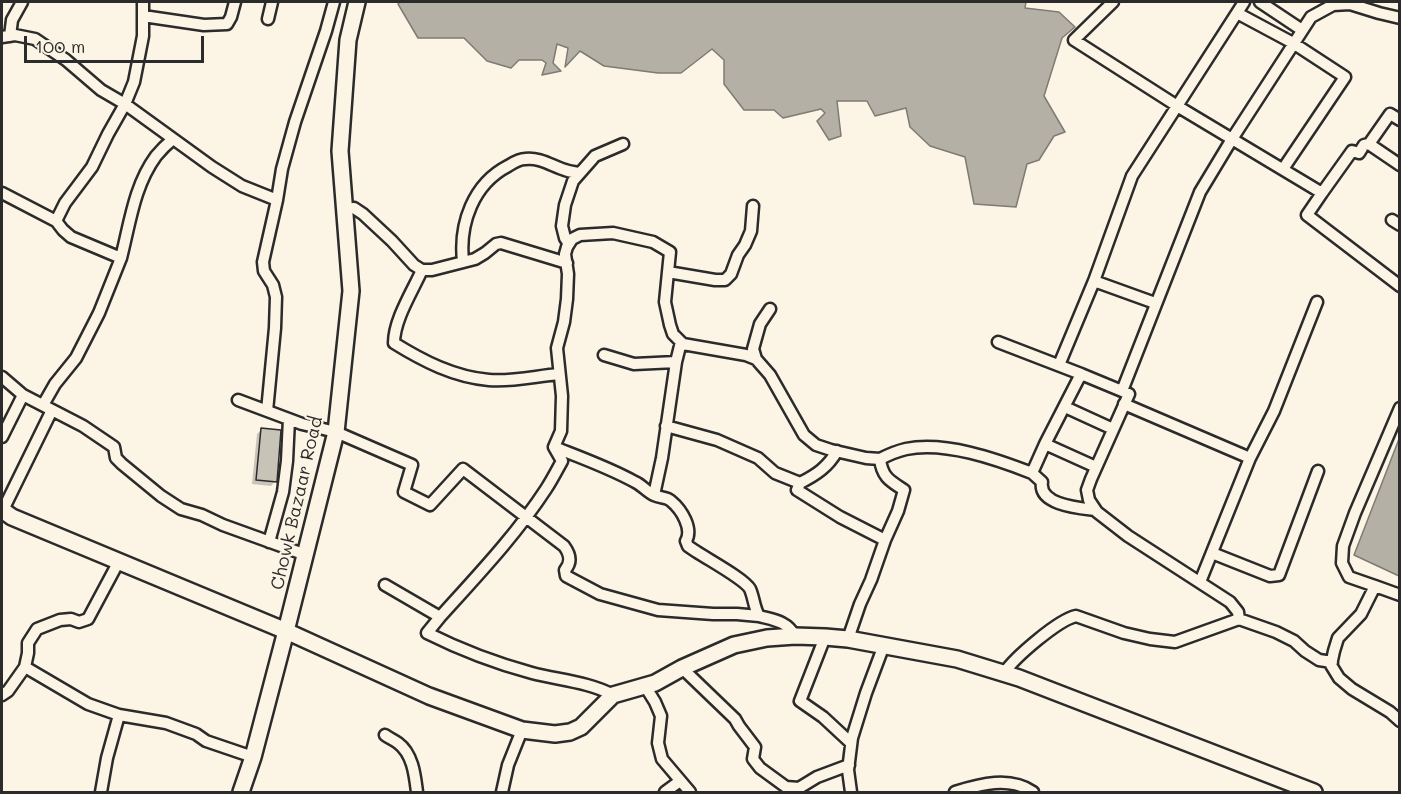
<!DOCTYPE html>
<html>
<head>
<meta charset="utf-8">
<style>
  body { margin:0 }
  #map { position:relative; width:1401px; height:794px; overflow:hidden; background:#fcf5e5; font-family:Mali,sans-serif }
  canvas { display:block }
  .frame { position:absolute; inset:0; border:3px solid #2b2b2b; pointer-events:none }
  .scale { position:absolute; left:24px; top:36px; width:180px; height:27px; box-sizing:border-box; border:3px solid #2b2b2b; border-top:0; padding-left:8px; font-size:18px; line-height:21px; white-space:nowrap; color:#2b2b2b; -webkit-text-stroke:4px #fcf5e5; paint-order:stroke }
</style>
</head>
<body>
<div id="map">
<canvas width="1401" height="794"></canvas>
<div class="frame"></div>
<div class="scale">100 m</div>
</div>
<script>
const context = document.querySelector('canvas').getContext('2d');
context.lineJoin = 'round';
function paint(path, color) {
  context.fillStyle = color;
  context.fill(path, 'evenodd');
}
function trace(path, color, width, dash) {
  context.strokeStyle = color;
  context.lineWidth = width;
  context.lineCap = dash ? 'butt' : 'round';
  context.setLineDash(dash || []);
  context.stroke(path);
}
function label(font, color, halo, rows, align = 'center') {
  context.font = font + ' Mali,sans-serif';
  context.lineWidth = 4.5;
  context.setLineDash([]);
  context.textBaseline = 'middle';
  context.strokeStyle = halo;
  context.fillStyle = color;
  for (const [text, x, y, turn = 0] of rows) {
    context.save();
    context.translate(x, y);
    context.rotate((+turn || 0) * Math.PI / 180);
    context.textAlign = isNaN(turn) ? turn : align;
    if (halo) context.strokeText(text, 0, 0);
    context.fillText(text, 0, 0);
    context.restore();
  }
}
const water = new Path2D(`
  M400 2H1026L1025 8 1059 12 1075 27 1062 38 1044 96 1065 132 1054 136 1039 160 1027 164 1016 207 974 204 965 157 930 146 910 127 906 108 875 116 867 101H837L841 136 829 140 817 121 825 113 821 109 783 118 774 110H744L724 84V60L712 49 681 73H658L604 66 580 51 565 67 568 48 557 44 553 63 561 71 542 75 546 63 542 60H519L511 68 487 61 464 38H418L398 4Z
  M1399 439V576L1354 555Z`);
paint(water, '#b4b0a5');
trace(water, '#7d7b74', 1.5);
paint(new Path2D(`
  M261 430 275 481 271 486 252 484 257 434Z`), '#0003');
const building = new Path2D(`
  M261 428 281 430 277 482 256 480Z`);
paint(building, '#c8c3b7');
trace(building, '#2b2b2b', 1.5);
const street = new Path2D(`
  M1113 2 1074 40 1182 109 1322 193 1307 215 1400 286
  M1260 2 1302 30
  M1237 13 1293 43 1345 77 1283 169
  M143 16 204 25 227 24 231 17 235 2
  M268 19 272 2
  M10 36 12 20 22 2
  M2 37 15 35 35 39 66 60 101 90 125 104 212 167 242 186 277 200
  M1369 144 1400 165
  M2 193 56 221 65 203 92 167 108 134 125 104 134 82 143 36V2
  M1322 193 1352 151 1359 153 1364 145 1369 144 1390 114 1400 120
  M344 209 354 208 363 214 392 241 414 265 422 270H432L475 259 485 253 496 244 501 243 567 263
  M1392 220 1400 225
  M56 221 63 230 71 237 121 258C130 223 134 186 156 156 161 150 167 144 173 139
  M569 244 565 238 562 226 565 205 573 181 595 156 623 144
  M463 261C459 224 473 184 508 166 513 163 519 159 525 159 540 157 552 166 565 170 570 172 574 172 579 173
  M422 270C412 292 394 320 394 343 423 361 454 377 489 380 512 382 536 376 559 374
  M668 272 715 280H725L731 274 738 255 745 245 751 231 753 206
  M1094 281 1155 303
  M770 309 760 324 753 349 756 359 770 375 804 435 816 445 831 450 866 458 880 459C882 477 890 481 904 490L898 511 885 540 871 580 860 604 848 639
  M998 342 1081 374
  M604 355 634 364 676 362 681 342
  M1059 365 1094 281 1132 176 1244 2
  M2 377 23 395 83 426 114 447 116 458 122 464 161 496 181 509 202 515 223 525 306 555
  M1122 391 1129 394 1091 479 1087 490 1089 500 1097 512 1128 536 1230 602 1238 612 1239 619
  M238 400 302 424 336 432 412 465 404 492 430 505 463 469 564 546C570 554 572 562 565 570L566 576 600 594 658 610 713 614H737L759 616
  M1124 404 1250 458 1274 411 1317 302
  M43 405 55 384 76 358 99 313 121 258
  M1065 407 1113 429
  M1400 408 1355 513 1343 546 1342 563 1349 577 1375 586 1361 614 1338 638 1334 651 1331 665 1339 678 1352 689 1390 712 1400 721
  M267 411 275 328 276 297 273 285 264 271 263 262 277 200 282 169 295 122 326 31 334 2
  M666 426 717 440 758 458 775 473 800 483 797 490 840 517 885 540
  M2 437 23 395
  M1045 444 1096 467
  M554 447C582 458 610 468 635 482 642 485 647 492 654 495 660 498 667 497 671 501 682 510 693 529 686 541L688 546C701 556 744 578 750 589 754 598 754 608 759 616 774 620 787 621 795 636
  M880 459C888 455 897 451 906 449 945 441 996 459 1032 473L1045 444 1081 374 1122 391 1200 192 1232 139 1311 17 1333 5 1350 4 1379 13 1400 18
  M1032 473 1042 482C1038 505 1079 508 1095 510
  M800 483C816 475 828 467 837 451
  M654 495 662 458 676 362
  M3 510 52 410
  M269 542 283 492 287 461 289 419
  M1212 553 1270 576 1279 575 1318 471
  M1200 582 1250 458
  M385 585 440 617 427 633C461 650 495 663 532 673 559 680 589 682 613 695
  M1375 586 1400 595
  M440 617C477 576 516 535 546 489 552 480 557 470 562 461L554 447 561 431 562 396 557 348 564 322 567 299 568 274 565 254 567 247 572 239 580 235 613 233 653 242 670 252 665 302 670 325 673 334 683 344 746 355 756 359
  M825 637 800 701 823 717 851 743
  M25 667 88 704 119 715
  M682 668 735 719 739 726 755 747 753 759 760 768 786 787 799 788 817 777 849 765
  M1004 673C1015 657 1058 620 1076 616L1124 633 1150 639 1175 642 1239 619 1276 632 1294 641 1305 651 1319 660 1332 662
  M645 686 655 702 661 716 658 743 662 759 690 792
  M2 695 8 691 25 667 28 653V643L37 629 60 620 71 619 79 622 88 619 119 561
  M385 735C389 738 394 740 398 743 413 754 415 776 417 792
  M101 792 107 758 119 715 166 723 196 734 206 741 253 757
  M502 792 508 765 522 730
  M665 792 680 781
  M851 792 848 770 852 738 866 693 884 645
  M955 792C980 784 1010 776 1033 792`);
const secondary = new Path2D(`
  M2 510 12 517 286 631 429 696 522 730 555 734 570 732 581 727 613 695 655 683 682 668 734 645 767 638 795 636 825 637 848 639 957 659 1019 678 1314 792
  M241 792 253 757 286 631 336 432 351 291 340 151 348 40 357 2`);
trace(street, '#2b2b2b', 15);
trace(secondary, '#2b2b2b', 20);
trace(street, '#fcf5e5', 10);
trace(secondary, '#fcf5e5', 15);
label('18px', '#2b2b2b', '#fcf5e5', [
  ["Chowk Bazaar Road",297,503,-77]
]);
</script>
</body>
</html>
